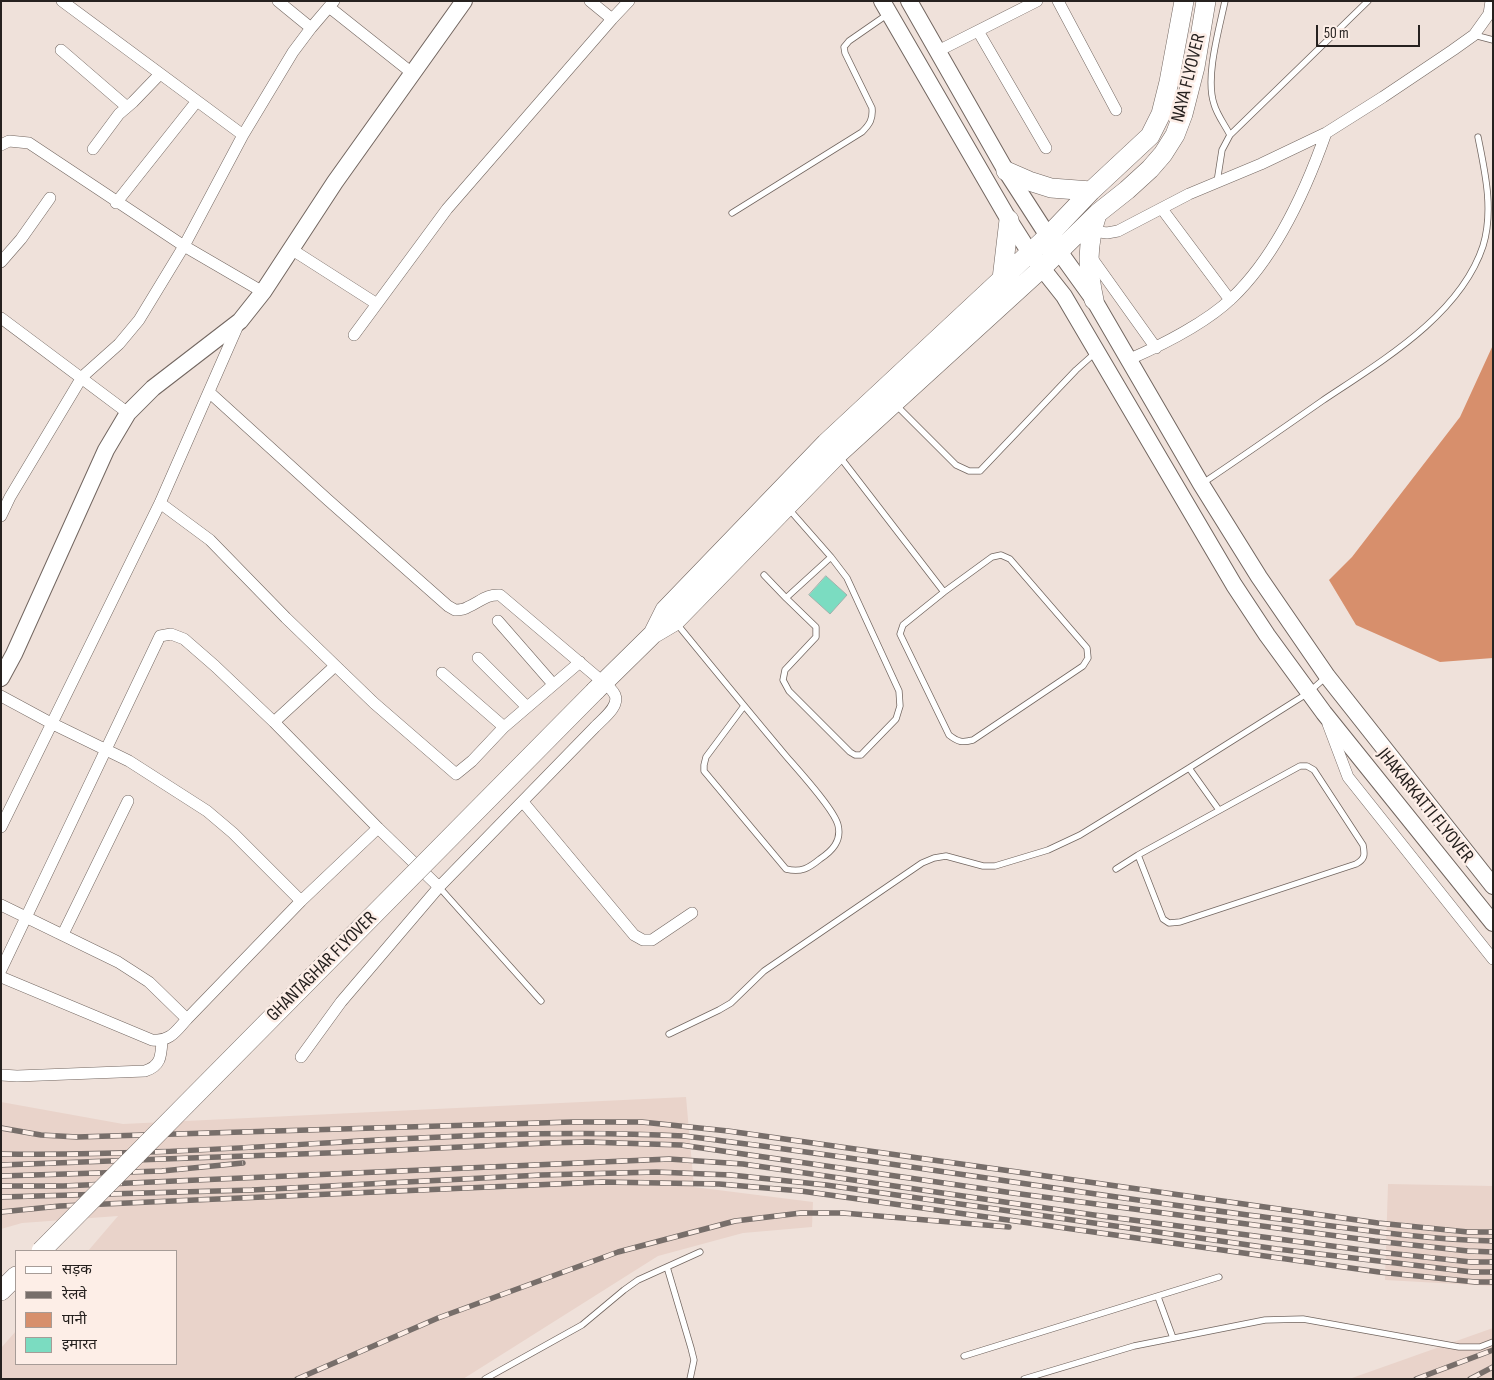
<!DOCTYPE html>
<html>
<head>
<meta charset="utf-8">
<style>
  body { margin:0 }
  #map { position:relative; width:1494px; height:1380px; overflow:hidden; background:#efe1da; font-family:"Sofia Sans Condensed","Noto Sans Devanagari",sans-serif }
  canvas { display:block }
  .frame { position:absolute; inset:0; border:2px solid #26211f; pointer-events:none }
  .legend { position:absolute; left:15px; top:1250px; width:162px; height:115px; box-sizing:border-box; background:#fdeee7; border:1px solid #a79c97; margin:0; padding:6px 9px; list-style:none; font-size:15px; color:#26211f }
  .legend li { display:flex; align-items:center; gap:10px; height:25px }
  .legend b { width:25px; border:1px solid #a79c97 }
  .scale { position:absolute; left:1316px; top:25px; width:104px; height:22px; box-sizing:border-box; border:2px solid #26211f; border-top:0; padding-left:6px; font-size:15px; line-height:18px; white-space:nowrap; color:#26211f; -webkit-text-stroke:4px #fdeee7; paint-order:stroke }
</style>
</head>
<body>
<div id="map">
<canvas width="1494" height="1380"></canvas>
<div class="frame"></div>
<ul class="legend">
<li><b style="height:6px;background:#fff"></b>सड़क</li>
<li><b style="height:6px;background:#776e6a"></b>रेलवे</li>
<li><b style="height:14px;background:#d78f6c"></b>पानी</li>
<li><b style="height:14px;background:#7bdcc1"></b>इमारत</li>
</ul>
<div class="scale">50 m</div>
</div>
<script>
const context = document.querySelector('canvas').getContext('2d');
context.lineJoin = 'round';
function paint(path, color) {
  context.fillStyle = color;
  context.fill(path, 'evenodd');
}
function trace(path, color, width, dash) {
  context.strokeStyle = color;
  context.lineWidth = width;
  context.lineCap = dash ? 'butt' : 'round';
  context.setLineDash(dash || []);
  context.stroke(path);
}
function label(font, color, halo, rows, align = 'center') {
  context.font = font + ' "Sofia Sans Condensed",sans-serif';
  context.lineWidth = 5;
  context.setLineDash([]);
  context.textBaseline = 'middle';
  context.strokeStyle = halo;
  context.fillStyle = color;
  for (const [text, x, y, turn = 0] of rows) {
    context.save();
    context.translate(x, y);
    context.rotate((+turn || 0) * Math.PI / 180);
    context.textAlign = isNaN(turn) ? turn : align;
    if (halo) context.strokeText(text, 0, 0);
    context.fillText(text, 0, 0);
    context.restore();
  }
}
paint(new Path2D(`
  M686 1097 694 1187 813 1202 812 1227 743 1233 658 1256 463 1379H1V1348L16 1331V1364H176V1251H88L118 1216 22 1223 1 1229V1102L123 1124Z
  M1388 1184 1493 1186V1286L1385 1280Z
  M1493 1328V1379H1351L1352 1378Z`), '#e9d3ca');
paint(new Path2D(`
  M1493 345V658L1440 662 1356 625 1329 580 1352 557 1460 417Z`), '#d78f6c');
const building = new Path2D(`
  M826 576 847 595 830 614 809 595Z`);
paint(building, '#7bdcc1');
trace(building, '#a1b0ab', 1);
const lane = new Path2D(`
  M1225 1C1219 30 1205 77 1214 104 1217 115 1225 125 1230 135
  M1474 35 1493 40
  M1217 182 1222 150 1230 135 1368 1
  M732 213 862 132C870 124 873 119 872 108L845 53 844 47 849 41 888 14
  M895 404 956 465 969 471H980L1076 370 1095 353
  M840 457 944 592
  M1203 483C1243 456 1282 429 1322 401 1380 362 1460 316 1483 246 1494 210 1485 172 1478 137
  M788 508 831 557 847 578 899 691 900 706 896 719 861 755H855L850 752 789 691 783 680 785 670 816 637V627L786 598 831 557
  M1001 555 1010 559 1087 648 1088 658 1083 666 973 740C962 743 958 742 949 735L900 634 903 625 944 592 992 557Z
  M764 575 786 598
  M677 624C713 668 749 712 786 756 798 770 834 809 838 825 842 841 832 851 820 859 809 868 801 873 786 869L704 771V765L706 757 744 706
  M1189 768 1219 810
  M1116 869 1138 855 1300 766H1307L1314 770 1363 845C1365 855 1365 859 1356 864L1180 922 1169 923 1163 919 1138 855
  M439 887 541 1001
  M669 1034 719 1010 731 1003 764 971 922 863 934 858 946 856 983 866H995L1048 850 1080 835 1189 768 1308 693 1326 677
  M667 1267 691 1348 694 1360 690 1379
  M1158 1297 1173 1338
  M964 1356 1219 1277
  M485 1379 582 1325 624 1290 638 1280 700 1252
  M1024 1379 1134 1346 1265 1320 1303 1319 1459 1347H1480L1493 1342`);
const street = new Path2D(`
  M62 1 243 135
  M278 1 311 28
  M590 1 612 19
  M1058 1 1116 110
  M329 7 412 73
  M978 31 1046 148
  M61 50 127 107
  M938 51 1037 1
  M1 145 9 141 29 143 184 246 263 292
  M93 149 119 114 133 102 160 74
  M116 203 197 101
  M1162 209 1230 300
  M1092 231 1107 233 1118 231 1189 194 1261 164 1326 133 1383 97 1453 50 1474 35 1489 14 1491 1
  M291 249 377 304
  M1091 257 1156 348
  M1 262 21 239 50 198
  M1 318 128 413
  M354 335 447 209 612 19 629 1
  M1130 359C1162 345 1207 322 1232 298 1276 256 1306 190 1326 133
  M209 392 328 500 448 606 455 610C460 610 465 609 468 607 480 602 486 594 500 595L604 683C608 686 613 691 615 695 620 707 601 720 594 728L439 887 341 1002 301 1057
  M160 503 210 540 286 618 374 703 456 774 472 761 504 727 580 662
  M1 516 10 497 82 377 119 344 139 320 184 246 243 135 293 52 311 28 334 1
  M498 621 553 684
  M478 658 527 707
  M442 673 504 727
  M1 696 51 723 129 761 207 811 233 833 301 901
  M274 722 335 666
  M1328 724 1348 777 1493 959
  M523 802 634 935 643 940H652L692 913
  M1 827 160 503 239 323
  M1 905 118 962 149 982 187 1019
  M63 934 128 801
  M1 970 160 636 171 634 184 639 215 666 274 722 378 828 439 887
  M1 977 152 1040C170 1042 176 1031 187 1019L301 901 378 828
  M1 1075 17 1076 145 1071C161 1066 161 1056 162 1041`);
const secondary = new Path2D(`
  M882 1 1009 220 1030 253 1064 296 1234 585 1267 635 1324 713 1493 923
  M909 1 1006 171 1048 236 1094 300 1201 484 1259 577 1327 676 1493 886
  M1 678 14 654 106 450 128 413 153 388 240 321 263 292 335 182 464 1`);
const primary = new Path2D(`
  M1006 171 1029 181 1051 188 1091 191
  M1002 279 1009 220
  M1094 300C1087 268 1087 245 1097 214
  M653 634 665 610 826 443 1048 236 1091 191 1150 136 1161 114 1169 82 1184 1
  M595 691 653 634 675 621 838 454 1042 268 1098 213 1127 190 1150 169 1163 154 1175 135 1183 114 1195 67 1206 1
  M1 1291 16 1276`);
trace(lane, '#726660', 7);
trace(street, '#726660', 12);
trace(secondary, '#726660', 18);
trace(primary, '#726660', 20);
trace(lane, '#fff', 5.5);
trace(street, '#fff', 11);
trace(secondary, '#fff', 16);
trace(primary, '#fff', 19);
const rail = new Path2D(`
  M1 1128 41 1135 77 1137 572 1122H642L728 1131 1378 1223 1468 1232H1493
  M1 1154C229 1158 456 1124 684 1136 875 1159 1065 1192 1256 1216 1335 1226 1414 1239 1493 1241
  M1 1165 354 1152 546 1143 587 1142 681 1145 1013 1193 1375 1241 1468 1251 1493 1252
  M1 1176 162 1171 243 1163
  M1 1186H63L669 1159 743 1164 1094 1215 1378 1252 1471 1262H1493
  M1 1197 252 1190 541 1175 656 1172 731 1175 826 1185 1277 1249 1472 1272H1493
  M1 1212 60 1206 602 1182 719 1184 801 1191 1379 1272 1475 1282H1493
  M297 1379 438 1318 618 1252 735 1221 801 1213H843L1009 1227
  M1416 1379 1493 1350
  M1470 1379 1493 1367`);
trace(rail, '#776e6a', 5.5);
trace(rail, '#fdeee7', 4, [11]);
const primaryBridge = new Path2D(`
  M41 1251 595 691`);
trace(primaryBridge, '#726660', 20, []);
trace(primaryBridge, '#fff', 19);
label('19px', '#26211f', '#fdeee7', [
  ["NAYA FLYOVER",1189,78,-76],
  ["JHAKARKATTI FLYOVER",1425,806,51],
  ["GHANTAGHAR FLYOVER",322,967,-45]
]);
</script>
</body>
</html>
